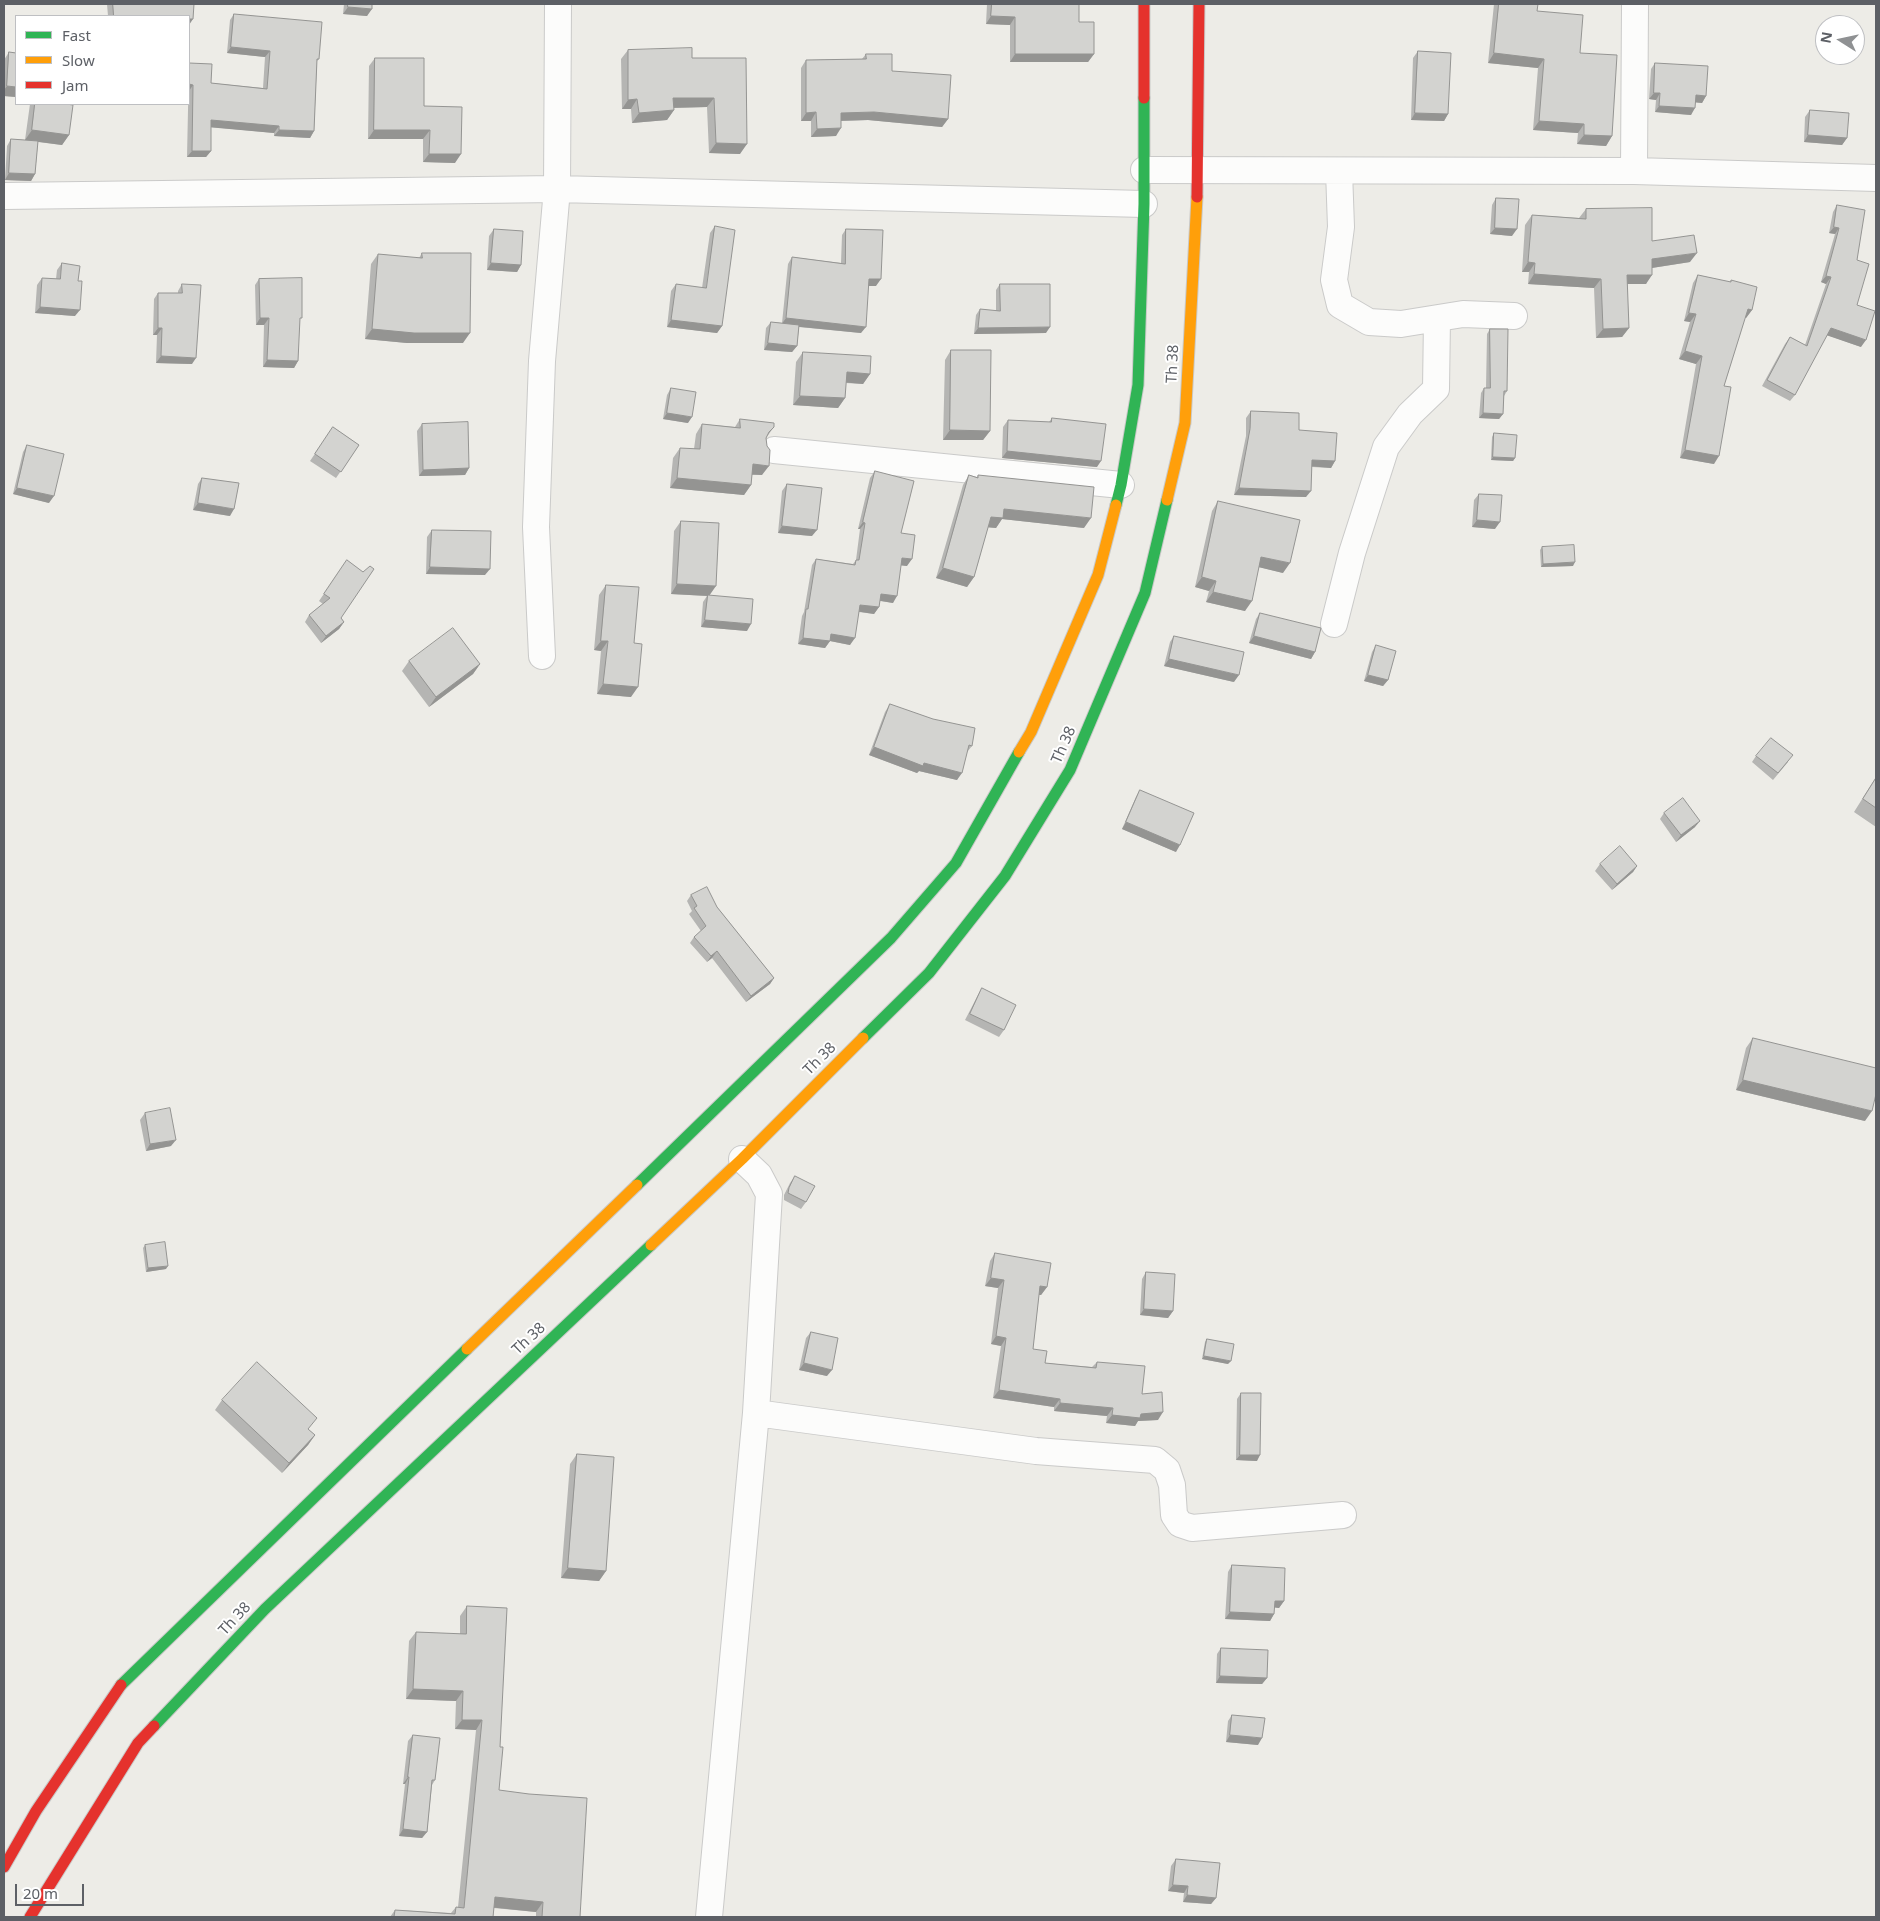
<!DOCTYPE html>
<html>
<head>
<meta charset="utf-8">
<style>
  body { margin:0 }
  #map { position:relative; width:1880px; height:1921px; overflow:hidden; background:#edece7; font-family:"Noto Sans",sans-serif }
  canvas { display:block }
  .frame { position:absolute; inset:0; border:5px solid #5d6066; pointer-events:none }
  .legend { position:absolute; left:15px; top:15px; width:175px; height:90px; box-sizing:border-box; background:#fff; border:1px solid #bebfc2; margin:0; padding:6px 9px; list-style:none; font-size:15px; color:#5d6066 }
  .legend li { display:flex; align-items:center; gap:10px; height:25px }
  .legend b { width:25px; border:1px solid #bebfc2 }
  .north { position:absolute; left:1815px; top:15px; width:50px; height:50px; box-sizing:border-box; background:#fff; border:1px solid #bebfc2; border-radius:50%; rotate:280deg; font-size:14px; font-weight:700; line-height:20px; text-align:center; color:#5d6066 }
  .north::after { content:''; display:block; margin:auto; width:18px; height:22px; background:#8f9193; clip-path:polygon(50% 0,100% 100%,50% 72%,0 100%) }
  .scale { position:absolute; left:15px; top:1884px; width:69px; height:22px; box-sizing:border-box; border:2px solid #5d6066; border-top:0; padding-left:6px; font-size:15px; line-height:18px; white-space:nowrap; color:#5d6066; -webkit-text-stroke:4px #fff; paint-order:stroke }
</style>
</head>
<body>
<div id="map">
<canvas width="1880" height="1921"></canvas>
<div class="frame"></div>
<ul class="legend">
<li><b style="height:6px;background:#30b455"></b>Fast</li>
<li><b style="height:6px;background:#ff9f0a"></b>Slow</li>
<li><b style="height:6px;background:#e5322d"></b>Jam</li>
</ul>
<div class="north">N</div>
<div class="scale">20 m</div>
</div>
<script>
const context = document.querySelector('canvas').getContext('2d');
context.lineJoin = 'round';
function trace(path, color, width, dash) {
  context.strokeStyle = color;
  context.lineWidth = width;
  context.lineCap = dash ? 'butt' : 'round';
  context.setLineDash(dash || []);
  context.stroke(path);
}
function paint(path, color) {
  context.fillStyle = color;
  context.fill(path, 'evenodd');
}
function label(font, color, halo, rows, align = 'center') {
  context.font = font + ' "Noto Sans",sans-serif';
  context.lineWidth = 4;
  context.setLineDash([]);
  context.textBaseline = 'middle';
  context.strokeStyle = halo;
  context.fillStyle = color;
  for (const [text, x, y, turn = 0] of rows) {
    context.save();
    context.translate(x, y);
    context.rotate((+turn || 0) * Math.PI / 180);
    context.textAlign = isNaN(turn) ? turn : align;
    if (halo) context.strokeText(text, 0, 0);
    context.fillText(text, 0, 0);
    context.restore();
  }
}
const street = new Path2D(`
  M1144 170 1634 171 1876 178
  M1339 171 1341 227 1334 280 1340 305 1369 322 1401 324 1463 314 1514 316
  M1634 171 1635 4
  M4 196 557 189 1144 204
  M774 450 1121 485
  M1334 624 1352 553 1386 447 1410 414 1436 389 1437 319
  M542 656 536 527 542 361 557 189 558 4
  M756 1413 1036 1451 1155 1460 1167 1470 1172 1485 1174 1515 1180 1524 1192 1528 1343 1515
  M709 1917 756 1413 769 1194 759 1175 742 1159`);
const fast = new Path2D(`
  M1116 505 1121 485 1138 385 1144 204V98
  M863 1038 929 973 1005 876 1070 770 1145 593 1167 500
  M637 1185 891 938 956 863 1019 752
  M121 1685 467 1349
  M154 1726 265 1609 651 1245`);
const slow = new Path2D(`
  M1167 500 1185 423 1197 197
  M1019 752 1031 732 1098 575 1116 505
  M651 1245 742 1159 863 1038
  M467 1349 637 1185`);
const jam = new Path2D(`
  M1144 4V98
  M1197 197 1199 4
  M4 1867 36 1811 121 1685
  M30 1917 138 1743 154 1726`);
trace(street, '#cacac9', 28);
trace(fast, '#c9c9c8', 13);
trace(slow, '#c9c9c8', 13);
trace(jam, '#c9c9c8', 13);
trace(street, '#fcfcfb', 26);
trace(fast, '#30b455', 11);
trace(slow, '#ff9f0a', 11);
trace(jam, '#e5322d', 11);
paint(new Path2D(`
  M107 4H194L189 16H108Z
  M344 4H372L367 16 343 14Z
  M987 4H1079V22L1094 54 1088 62H1010V25L986 24Z
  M1494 4H1538L1537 11 1580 53 1612 136 1606 146 1577 144 1578 133 1533 130 1538 68 1488 63Z
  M234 14 319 59 317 61 314 131 310 138 274 136V133L211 127V151L206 157H187L189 63 211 83 263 88 265 57 227 53 230 20Z
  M628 50 692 58H746L740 154 709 153 707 107 674 108V110L667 120 632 123 631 109H622L621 59Z
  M1418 51 1448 114 1444 121 1411 120 1413 58Z
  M9 52 16 53V97L4 96V60Z
  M866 54 892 71 948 119 942 127 868 120 841 121 836 136 811 137V121H801V68L806 60 862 59Z
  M375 58 424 106 455 163 423 162V139H368L369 66Z
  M1655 63 1706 96 1702 103 1695 102 1691 115 1655 112 1656 100 1649 99 1651 69Z
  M30 104H66L69 135 62 145 38 142 35 174 31 181 5 180 7 146 11 139 25 140Z
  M1810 110 1847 138 1842 145 1804 142 1805 117Z
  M1496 198 1512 236 1490 234 1492 205Z
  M1837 205 1857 260V305L1861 347 1827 335 1795 395 1790 401 1762 386 1785 344 1790 337 1805 345 1826 284 1821 282 1835 234 1829 233 1833 212Z
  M1586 209 1652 241 1690 262 1652 268 1646 284H1627L1629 328 1622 337 1596 338 1594 288 1528 284 1529 272H1522L1525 225 1532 215 1579 218Z
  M715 226 722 326 717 333 667 327 671 291 676 284 702 288 710 233Z
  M494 229 521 265 517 272 487 270 489 236Z
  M846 229 876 286H868L861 333 799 327 797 346 792 352 764 350 766 328 771 322 782 323 788 264 792 257 841 263 842 235Z
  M422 253 463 343H407L365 339 371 264 378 254 419 258Z
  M62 263 75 316 35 313 37 285 42 278 56 279 57 270Z
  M1698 275 1730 282 1731 280 1752 310 1746 318 1745 317 1724 386 1714 464 1680 458 1696 364 1679 359 1690 322 1684 321 1693 283Z
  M259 279 298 361 294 368 263 367 264 325H256L255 285Z
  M182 284 192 364 156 363 157 335H153L154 299 158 293H178V291Z
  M1000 284 1046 333 974 334 976 315 980 309 996 311V290Z
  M1490 329 1507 391 1504 396 1503 414 1499 419 1479 418 1481 393 1484 388H1486L1487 334Z
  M951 350 990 431 983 440H943L945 360Z
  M803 352 870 374 863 384 846 383 845 398 838 408 793 405 796 362Z
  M671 388 688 423 663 419 667 395Z
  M1251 411 1299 430 1335 461 1331 468 1312 467 1306 497 1234 495 1246 436V418Z
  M1052 418 1097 467 1002 458 1003 427 1008 420 1049 422Z
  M740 419 774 427 766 438 762 475H752L751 485 744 495 670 488 673 458 680 448 694 449 696 434 702 424 735 427Z
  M422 424 469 468 465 475 419 476 417 431Z
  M333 427 359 445 336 478 310 461Z
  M1494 433 1515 458 1513 461 1491 460 1492 437Z
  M27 445 49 503 13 494 23 452Z
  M875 471 901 533 907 566 901 565 893 603 880 601 879 607 874 614 859 612 850 645 830 641 825 648 798 644 802 616 804 612 812 565 816 559 853 564 856 560 860 529H858L870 478Z
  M969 475 977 477 978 475 1084 528 1002 519 996 528 988 527 974 577 967 587 936 578 963 485Z
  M202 478 230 516 193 510 198 484Z
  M787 484 812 536 778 533 782 491Z
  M1479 494 1495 529 1472 527 1474 500Z
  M1218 501 1283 573 1259 567 1245 611 1206 602 1209 591 1195 587 1212 511Z
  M681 521 709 595 747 631 701 627 703 602 707 596 671 594 674 531Z
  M432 530 485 575 426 574 427 537Z
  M1542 547 1573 566 1541 567 1540 550Z
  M347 560 341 618 344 622 339 629 321 643 305 622 309 615 323 604 319 601Z
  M606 585 634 643 631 697 597 694 601 651 594 650 599 595Z
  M1260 613 1315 652 1311 659 1249 643 1256 619Z
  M1174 636 1234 682 1164 666 1170 642Z
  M1376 645 1388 680 1383 686 1364 681 1372 652Z
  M409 661 480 664 473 674 429 707 402 671Z
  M890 704 972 746 967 752 957 780 919 771 917 773 869 755 885 712Z
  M1756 756 1788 762 1773 780 1752 762Z
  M1876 777V827L1854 812Z
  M1140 790 1176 852 1122 829 1136 797Z
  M1664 813 1695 827 1676 842 1660 819Z
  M1600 864 1637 866 1633 872 1612 890 1595 871Z
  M691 895 717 907 774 978 770 984 746 1002 712 958 707 962 690 943 694 937 701 931 689 914 692 911 687 901Z
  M982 988 1004 1030 999 1037 965 1020 978 995Z
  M1753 1038 1865 1121 1736 1090 1746 1048Z
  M145 1113 171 1146 146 1151 140 1120Z
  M795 1176 806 1202 801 1209 784 1200V1195L790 1183Z
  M145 1245 166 1269 146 1272 143 1248Z
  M995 1253 1047 1287 1041 1295H1039L1033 1349 1045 1363 1092 1367 1097 1362 1142 1394 1158 1420 1138 1421 1135 1426 1106 1423 1107 1416 1054 1411V1407L993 1398 1001 1346 991 1344 998 1288 985 1286 990 1261Z
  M1146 1272 1173 1311 1168 1318 1140 1315 1142 1279Z
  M811 1332 827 1376 799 1370 806 1338Z
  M1207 1339 1228 1364 1202 1359 1205 1342Z
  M1241 1393 1257 1461 1236 1460 1237 1399Z
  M222 1400 309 1430 315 1435 308 1445 282 1473 215 1410Z
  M577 1454 606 1571 599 1581 561 1578 570 1464Z
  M1232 1565 1284 1601 1279 1608 1274 1607V1614L1270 1621 1225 1619 1228 1572Z
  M467 1606 500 1747 499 1790 580 1917H536V1912L494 1908 493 1917H390L395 1910 451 1913 456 1907H458L476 1730 455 1729 456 1701 406 1699 409 1641 416 1632 460 1634V1616Z
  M1221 1648 1267 1678 1262 1684 1216 1683 1217 1654Z
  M1232 1715 1258 1745 1226 1742 1228 1721Z
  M413 1735 435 1780 432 1785 427 1832 422 1838 399 1836 405 1784H403L408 1741Z
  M1176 1859 1216 1898 1211 1904 1183 1902 1184 1893 1168 1891 1171 1866Z`), '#b5b5b3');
paint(new Path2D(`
  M348 7 372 9 367 16 343 14Z
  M991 16 1015 17 1010 25 986 24Z
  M189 19H193L189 25Z
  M231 47 270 51 265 57 227 53Z
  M1494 53 1544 59 1538 68 1488 63Z
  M1015 54H1094L1088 62H1010Z
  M189 84 193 85 189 91Z
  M7 86 16 87V97L4 96V90Z
  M1654 93H1660L1656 100 1649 99Z
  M1696 95 1706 96 1702 103 1691 102Z
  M673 98H714L707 107 666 108Z
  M637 99 631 109H622L628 100Z
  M1659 106 1695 108 1691 115 1655 112Z
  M674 110 667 120 632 123 639 113Z
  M816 112 811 121H801L806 113Z
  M874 112 948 119 942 127 868 120 835 121 841 113Z
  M1415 113 1448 114 1444 121 1411 120Z
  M211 120 279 126 274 133 207 127Z
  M1539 121 1584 124 1578 133 1533 130Z
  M841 128 836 136 811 137 817 129Z
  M32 130 69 135 62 145 25 140Z
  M279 130 314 131 310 138 274 136Z
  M374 130H430L423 139H368Z
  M1584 135 1612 136 1606 146 1577 144Z
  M1808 135 1847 138 1842 145 1804 142Z
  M716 143 747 144 740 154 709 153Z
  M192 151H211L206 157H187Z
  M429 154H461L455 163 423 162Z
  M9 173 35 174 31 181 5 180Z
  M1834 227 1839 228 1835 234 1829 233Z
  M1495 228 1517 229 1512 236 1490 234Z
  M1697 253 1690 262 1645 269 1652 259Z
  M1528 262 1535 263 1529 272H1522Z
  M491 263 521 265 517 272 487 270Z
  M1534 274 1601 279 1594 288 1528 284Z
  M1627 275H1652L1646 284H1620Z
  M1826 276 1831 277 1826 284 1821 282Z
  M869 279H881L876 286H864Z
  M40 307 80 310 75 316 35 313Z
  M1748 309 1752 310 1746 318 1742 317Z
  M1689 313 1696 314 1690 322 1684 321Z
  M260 318H269L264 325H256Z
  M786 318 866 327 861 333 781 325Z
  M671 320 722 326 717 333 667 327Z
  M1050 327 1046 333 974 334 978 328Z
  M158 328H162L157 335H153Z
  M1629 328 1622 337 1596 338 1603 329Z
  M1831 328 1866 340 1861 347 1826 335Z
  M372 329 470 333 463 343H407L365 339Z
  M768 343 797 346 792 352 764 350Z
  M1685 351 1702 356 1696 364 1679 359Z
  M161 356 196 358 192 364 156 363Z
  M267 360 298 361 294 368 263 367Z
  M847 372 870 374 863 384 840 382Z
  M800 396 845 398 838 408 793 405Z
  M667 413 692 417 688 423 663 419Z
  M1483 413 1503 414 1499 419 1479 418Z
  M950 430 990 431 983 440H943Z
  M1685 450 1719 456 1714 464 1680 458Z
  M1007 451 1101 461 1097 467 1002 458Z
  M1493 457 1515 458 1513 461 1491 460Z
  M1312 460 1335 461 1331 468 1308 466Z
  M753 464 769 466 762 475 746 474Z
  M469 468 465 475 419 476 423 470Z
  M677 478 751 485 744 495 670 488Z
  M17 488 54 496 49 503 13 494Z
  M1239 488 1311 491 1306 497 1234 495Z
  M198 503 234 509 230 516 193 510Z
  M1004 509 1091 518 1084 528 1002 519 996 528 984 527 991 517Z
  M1477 520 1500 522 1495 529 1472 527Z
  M863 522 865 523 860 529H858Z
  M782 526 817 530 812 536 778 533Z
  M1261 557 1290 563 1283 573 1254 566Z
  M902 558 912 559 907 566 897 565Z
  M1575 562 1573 566 1541 567 1543 564Z
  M430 567 490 569 485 575 426 574Z
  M943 568 974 577 967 587 936 578Z
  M1202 577 1216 581 1209 591 1195 587Z
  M677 584 716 586 709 596 671 594Z
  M1213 592 1252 601 1245 611 1206 602Z
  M881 594 897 596 893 603 876 600Z
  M860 605 879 607 874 614 855 611Z
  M705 620 751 624 747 631 701 627Z
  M344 622 339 629 321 643 326 636Z
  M831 634 855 638 850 645 830 641 825 648 798 644 803 638Z
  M1254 636 1315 652 1311 659 1249 643Z
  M601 641H608L601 651 594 650Z
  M1169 659 1239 675 1234 682 1164 666Z
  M480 664 473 674 429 707 436 697Z
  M1368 675 1388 680 1383 686 1364 681Z
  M603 684 638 687 631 697 597 694Z
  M874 747 924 763 962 773 957 780 919 771 917 773 869 755Z
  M1700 821 1695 827 1676 842 1681 835Z
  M1126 822 1180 845 1176 852 1122 829Z
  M1637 866 1633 872 1612 890 1617 884Z
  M717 951 712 958 707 962 711 956Z
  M774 978 770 984 746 1002 751 996Z
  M1743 1080 1872 1111 1865 1121 1736 1090Z
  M176 1140 171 1146 146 1151 150 1144Z
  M168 1266 166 1269 146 1272 148 1268Z
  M991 1278 1004 1280 998 1288 985 1286Z
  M1040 1286 1047 1287 1041 1295 1035 1294Z
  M1144 1309 1173 1311 1168 1318 1140 1315Z
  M996 1336 1006 1338 1001 1346 991 1344Z
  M1204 1356 1231 1361 1228 1364 1202 1359Z
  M804 1363 832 1370 827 1376 799 1370Z
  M999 1390 1060 1399 1054 1407 993 1398Z
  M1060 1403 1113 1408 1107 1416 1054 1411Z
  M1163 1412 1158 1420 1138 1421 1135 1426 1106 1423 1112 1415Z
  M315 1435 308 1445 282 1473 289 1463Z
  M1240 1455H1260L1257 1461 1236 1460Z
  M568 1568 606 1571 599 1581 561 1578Z
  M1275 1601H1284L1279 1608 1270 1607Z
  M1230 1612 1274 1614 1270 1621 1225 1619Z
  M1220 1676 1267 1678 1262 1684 1216 1683Z
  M413 1689 463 1691 456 1701 406 1699Z
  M462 1720H482L476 1730 455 1729Z
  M1230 1735 1262 1738 1258 1745 1226 1742Z
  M408 1777H409L405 1784H403Z
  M403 1829 427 1832 422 1838 399 1836Z
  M1173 1885 1188 1886 1184 1893 1168 1891Z
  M1187 1895 1216 1898 1211 1904 1183 1902Z
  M495 1897 543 1902 536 1912 488 1907Z`), '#949492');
const building = new Path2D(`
  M113 4H194L193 19H189V16H114Z
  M348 4H372V9L348 7Z
  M992 4H1079V22H1094V54H1015V17L991 16Z
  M1499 4H1538L1537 11 1583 15 1580 53 1617 55 1612 136 1584 135V124L1539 121 1544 59 1494 53Z
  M234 14 322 22 319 59H317L314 131 279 130V126L211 120V151H192L193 85 189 84V63L212 64 211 83 267 89 270 51 231 47Z
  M692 48V58H746L747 144 716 143 714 98H673L674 110 639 113 637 99 628 100V50Z
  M1418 51 1451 53 1448 114 1415 113Z
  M9 52 16 53V87L7 86Z
  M866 54H892V71L951 75 948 119 874 112 841 113V128L817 129 816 112 806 113V60L866 59Z
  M375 58H424V106L462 107 461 154H429L430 130H374Z
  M1655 63 1708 66 1706 96 1696 95 1695 108 1659 106 1660 93H1654Z
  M35 104H66L73 105 69 135 32 130Z
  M1810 110 1849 113 1847 138 1808 135Z
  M11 139 38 141 35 174 9 173Z
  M1496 198 1519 199 1517 229 1495 228Z
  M1837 205 1865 210 1857 260 1869 264 1857 305 1875 311 1866 340 1831 328 1795 395 1767 380 1790 337 1807 346 1831 277 1826 276 1839 228 1834 227Z
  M1652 208V241L1694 235 1697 253 1652 259V275H1627L1629 328 1603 329 1601 279 1534 274 1535 263 1528 262 1532 215 1586 219V209Z
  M715 226 735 230 722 326 671 320 676 284 706 288Z
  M494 229 523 231 521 265 491 263Z
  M846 229 883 230 881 279H869L866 327 786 318 792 257 845 264Z
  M422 253H471L470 333H414L372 329 378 254 422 258Z
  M62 263 80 266 78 281H82L80 310 40 307 42 278 60 279Z
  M1698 275 1731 282V280L1757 287 1752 310 1748 309 1724 386 1731 387 1719 456 1685 450 1702 356 1685 351 1696 314 1689 313Z
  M302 278V318H300L298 361 267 360 269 318H260L259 279Z
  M182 284 201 285 196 358 161 356 162 328H158V293H182Z
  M1000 284H1050V327L978 328 980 309 1000 311Z
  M771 322 799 325 797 346 768 343Z
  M1490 329H1508L1507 391H1504L1503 414 1483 413 1484 388H1490Z
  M951 350H991L990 431 950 430Z
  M803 352 871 356 870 374 847 372 845 398 800 396Z
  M671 388 696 392 692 417 667 413Z
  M1251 411 1299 413V430L1337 433 1335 461 1312 460 1311 491 1239 488 1250 429Z
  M1052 418 1106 424 1101 461 1007 451 1008 420 1051 422Z
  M740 419 774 423V427L769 432 766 438 767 446 770 450 769 466 753 464 751 485 677 478 680 448 700 449 702 424 740 428Z
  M468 422 469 468 423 470 422 424Z
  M333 427 359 445 341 472 315 454Z
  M1494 433 1517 435 1515 458 1493 457Z
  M27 445 64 454 54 496 17 488Z
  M875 471 914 481 901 533 915 535 912 559 902 558 897 596 881 594 879 607 860 605 855 638 831 634 830 641 803 638 806 609H808L816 559 855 565 856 560H859L865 523 863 522Z
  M969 475 978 478V475L1094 487 1091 518 1004 509 1003 518 991 517 974 577 943 568Z
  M202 478 239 483 234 509 198 503Z
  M787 484 822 488 817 530 782 526Z
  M1479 494 1502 495 1500 522 1477 520Z
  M1218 501 1300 520 1290 563 1261 557 1252 601 1213 592 1216 581 1202 577Z
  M681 521 719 523 716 586 677 584Z
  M432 530 491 531 490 569 430 567Z
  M1574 545 1575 562 1543 564 1542 547Z
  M347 560 363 572 370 566 374 569 341 618 344 622 326 636 309 615 330 598 324 594Z
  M606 585 639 587 634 643 642 644 638 687 603 684 608 641H601Z
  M708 595 753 599 751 624 705 620Z
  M1260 613 1321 628 1315 652 1254 636Z
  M453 628 480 664 436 697 409 661Z
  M1174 636 1244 652 1239 675 1169 659Z
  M1376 645 1396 651 1388 680 1368 675Z
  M890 704 933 719 975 728 972 746 969 745 962 773 924 763 923 766 874 747Z
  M1771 738 1793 755 1778 773 1756 756Z
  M1876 778V808L1863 799Z
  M1140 790 1194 813 1180 845 1126 822Z
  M1683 798 1700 821 1681 835 1664 813Z
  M1620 846 1637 866 1617 884 1600 864Z
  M707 887 717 907 774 978 751 996 717 951 711 956 694 937 706 926 694 908 697 906 691 895Z
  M982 988 1016 1005 1004 1030 970 1014Z
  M1753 1038 1876 1068V1094L1872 1111 1743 1080Z
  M170 1108 176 1140 150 1144 145 1113Z
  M795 1176 815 1186 806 1202 788 1193 789 1188Z
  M165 1242 168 1266 148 1268 145 1245Z
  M995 1253 1051 1263 1047 1287 1040 1286 1033 1349 1047 1351 1045 1363 1096 1368 1097 1362 1145 1366 1142 1394 1162 1392 1163 1412 1141 1414 1140 1418 1112 1415 1113 1408 1060 1403V1399L999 1390 1006 1338 996 1336 1004 1280 991 1278Z
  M1146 1272 1175 1274 1173 1311 1144 1309Z
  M811 1332 838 1338 832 1370 804 1363Z
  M1207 1339 1234 1344 1231 1361 1204 1356Z
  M257 1362 317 1418 308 1429 315 1435 289 1463 222 1400Z
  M1241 1393H1261L1260 1455H1240Z
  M577 1454 614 1457 606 1571 568 1568Z
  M1232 1565 1285 1568 1284 1601H1275L1274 1614 1230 1612Z
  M467 1606 507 1608 500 1747H503L499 1790 529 1794 587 1798 580 1917H542L543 1902 495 1897 493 1917H394L395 1910 455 1914 456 1907 464 1908 482 1720H462L463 1691 413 1689 416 1632 466 1634Z
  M1221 1648 1268 1650 1267 1678 1220 1676Z
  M1232 1715 1265 1718 1262 1738 1230 1735Z
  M413 1735 440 1738 435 1780H432L427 1832 403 1829 409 1777H408Z
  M1176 1859 1220 1863 1216 1898 1187 1895 1188 1886 1173 1885Z`);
paint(building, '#d3d3d0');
trace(building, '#949492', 1);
label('15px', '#5d6066', '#fff', [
  ["Th 38",1173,364,-87],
  ["Th 38",1064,745,-66],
  ["Th 38",820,1059,-45],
  ["Th 38",529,1339,-43],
  ["Th 38",235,1619,-47]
]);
</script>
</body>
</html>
